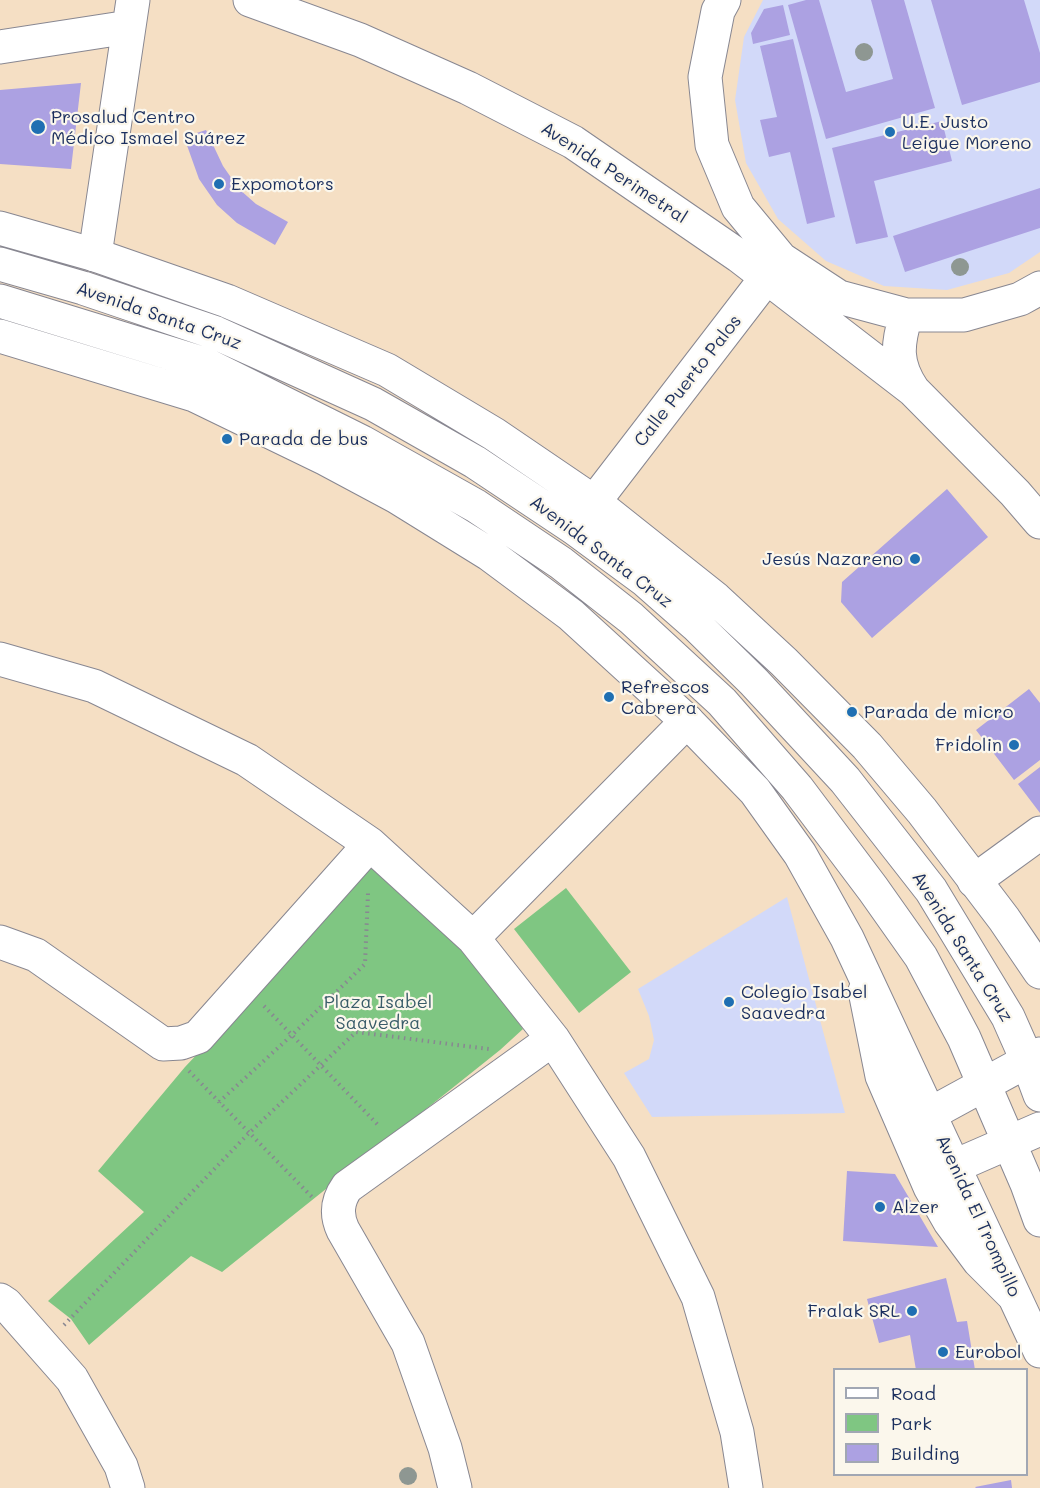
<!DOCTYPE html>
<html>
<head>
<meta charset="utf-8">
<style>
  body { margin:0 }
  #map { position:relative; width:1040px; height:1488px; overflow:hidden; background:#f5dfc4; font-family:Mali,sans-serif }
  canvas { display:block }
  .legend { position:absolute; left:833px; top:1368px; width:195px; height:108px; box-sizing:border-box; background:#fbf7ec; border:2px solid #a1a7b3; margin:0; padding:8px 10px; list-style:none; font-size:18px; color:#1b2f5e }
  .legend li { display:flex; align-items:center; gap:12px; height:30px }
  .legend b { width:30px; border:2px solid #a1a7b3 }
</style>
</head>
<body>
<div id="map">
<canvas width="1040" height="1488"></canvas>
<ul class="legend">
<li><b style="height:8px;background:#fff"></b>Road</li>
<li><b style="height:16px;background:#7fc682"></b>Park</li>
<li><b style="height:16px;background:#aca1e2"></b>Building</li>
</ul>
</div>
<script>
const context = document.querySelector('canvas').getContext('2d');
context.lineJoin = 'round';
function paint(path, color) {
  context.fillStyle = color;
  context.fill(path, 'evenodd');
}
function trace(path, color, width, dash) {
  context.strokeStyle = color;
  context.lineWidth = width;
  context.lineCap = dash ? 'butt' : 'round';
  context.setLineDash(dash || []);
  context.stroke(path);
}
function label(font, color, halo, rows, align = 'center') {
  context.font = font + ' Mali,sans-serif';
  context.lineWidth = 4.5;
  context.setLineDash([]);
  context.textBaseline = 'middle';
  context.strokeStyle = halo;
  context.fillStyle = color;
  for (const [text, x, y, turn = 0] of rows) {
    context.save();
    context.translate(x, y);
    context.rotate((+turn || 0) * Math.PI / 180);
    context.textAlign = isNaN(turn) ? turn : align;
    if (halo) context.strokeText(text, 0, 0);
    context.fillText(text, 0, 0);
    context.restore();
  }
}
paint(new Path2D(`
  M763 0H1040V252L1009 273 947 290 884 286 826 261 778 219 746 163 735 100 744 37Z
  M787 897 845 1113 652 1117 624 1073 649 1059 654 1040 649 1016 638 989Z`), '#d2d9f9');
paint(new Path2D(`
  M369 864 468 952 523 1029 500 1050 222 1272 191 1256 89 1345 71 1319 48 1301 144 1212 98 1171 185 1067 253 995Z
  M566 888 631 972 579 1013 514 929Z`), '#7fc682');
paint(new Path2D(`
  M806 0H819L846 92 893 79 871 0H904L935 108 826 139 788 5Z
  M931 0H1024L1040 53V82L962 105Z
  M783 5 790 35 753 44 751 33 764 9Z
  M793 39 835 217 807 224 790 152 769 157 760 120 777 117 760 46Z
  M81 83 71 169 0 164V90Z
  M942 121 952 161 874 181 888 237 856 244 832 148Z
  M206 130 223 166 239 189 256 204 288 222 275 245 237 223 217 205 199 179 184 137Z
  M1040 188V228L905 272 893 236Z
  M947 489 988 537 872 638 841 602 842 582Z
  M1029 689 1040 703V760L1014 780 976 730Z
  M1040 767V813L1018 784Z
  M847 1171 895 1174 938 1247 843 1241Z
  M946 1278 957 1322 967 1321 975 1370H916L910 1335 879 1343 867 1299Z
  M1011 1480 1012 1488H976L975 1487Z`), '#aca1e2');
const minor = new Path2D(`
  M250 0 360 40 468 88 573 142 739 256 913 390 1015 493 1040 522
  M724 0 718 11 705 77 712 145 738 207 781 259 839 297 906 315H964L1020 299 1040 288
  M0 47 129 27
  M95 255 133 0
  M906 315C897 345 895 363 913 390
  M594 502 780 260
  M0 659 94 686 247 760 370 844 473 938 553 1039 629 1157 698 1297 737 1432 746 1488
  M974 881 1040 833
  M473 938 687 721
  M0 942 36 955 163 1044 181 1043 198 1037 370 844
  M865 991 882 1076 930 1187 950 1222 979 1261 1011 1293
  M0 1300 6 1304 72 1379 121 1466 128 1488
  M455 1488 445 1448 408 1343 343 1230C336 1215 337 1201 347 1187L553 1039`);
const major = new Path2D(`
  M0 228 95 255 227 301 387 370 494 434 594 502 716 599 784 662 867 746 922 811 1004 919 1040 972
  M0 264 83 288 216 333 373 404 475 462 574 528 646 581 696 625 754 682 845 780 931 890 1008 1017 1027 1060 1040 1095
  M0 301 205 364 362 442 476 506 561 563 631 618 722 702 797 788 873 889 921 957 964 1038 1027 1184 1040 1220
  M0 336 194 395 326 459 397 497 489 554 571 615 687 721 755 791 800 854 847 938 1040 1351
  M930 1114 1040 1054
  M955 1166 1040 1129`);
trace(minor, '#888791', 35);
trace(major, '#888791', 35);
trace(new Path2D(`
  M264 1006 379 1126
  M189 1071 312 1197
  M219 1102 292 1035 365 964 368 893
  M64 1325 249 1133 356 1032 489 1049`), '#888791', 4, [1.5, 4.5]);
trace(minor, '#fff', 33);
trace(major, '#fff', 33);
context.fillStyle = '#8e9792';
for (const [x, y] of [
  [864,52],
  [960,267],
  [408,1476]
]) {
  context.beginPath();
  context.arc(x, y, 9, 0, 2 * Math.PI);
  context.fill();
}
for (const [x, y, r, color] of [
  [38,127,8,"#1f6fb2"],
  [890,132,6,"#1f6fb2"],
  [219,184,6,"#1f6fb2"],
  [227,439,6,"#1f6fb2"],
  [915,559,6,"#1f6fb2"],
  [609,697,6,"#1f6fb2"],
  [852,712,6,"#1f6fb2"],
  [1014,745,6,"#1f6fb2"],
  [729,1002,6,"#1f6fb2"],
  [880,1207,6,"#1f6fb2"],
  [912,1311,6,"#1f6fb2"],
  [943,1352,6,"#1f6fb2"]
]) {
  const dot = new Path2D();
  dot.arc(x, y, r, 0, 2 * Math.PI);
  context.fillStyle = color;
  context.fill(dot);
  trace(dot, '#fbf7ec', 2);
}
label('18px', '#1b2f5e', '#fbf7ec', [
  ["Prosalud Centro",51,117],
  ["Médico Ismael Suárez",51,138],
  ["U.E. Justo",902,122],
  ["Leigue Moreno",902,143],
  ["Expomotors",231,184],
  ["Parada de bus",239,439],
  ["Jesús Nazareno",903,559,"right"],
  ["Refrescos",621,687],
  ["Cabrera",621,708],
  ["Parada de micro",864,712],
  ["Fridolin",1002,745,"right"],
  ["Colegio Isabel",741,992],
  ["Saavedra",741,1013],
  ["Alzer",892,1207],
  ["Fralak SRL",900,1311,"right"],
  ["Eurobol",955,1352]
], 'left');
label('18px', '#1b2f5e', '#fbf7ec', [
  ["Avenida Perimetral",614,173,33],
  ["Avenida Santa Cruz",159,316,19],
  ["Calle Puerto Palos",688,381,-52],
  ["Avenida Santa Cruz",601,552,37],
  ["Avenida Santa Cruz",962,947,58],
  ["Avenida El Trompillo",978,1216,65]
]);
label('18px', '#395c69', '#fbf7ec', [
  ["Plaza Isabel",378,1002],
  ["Saavedra",378,1023]
]);
</script>
</body>
</html>
